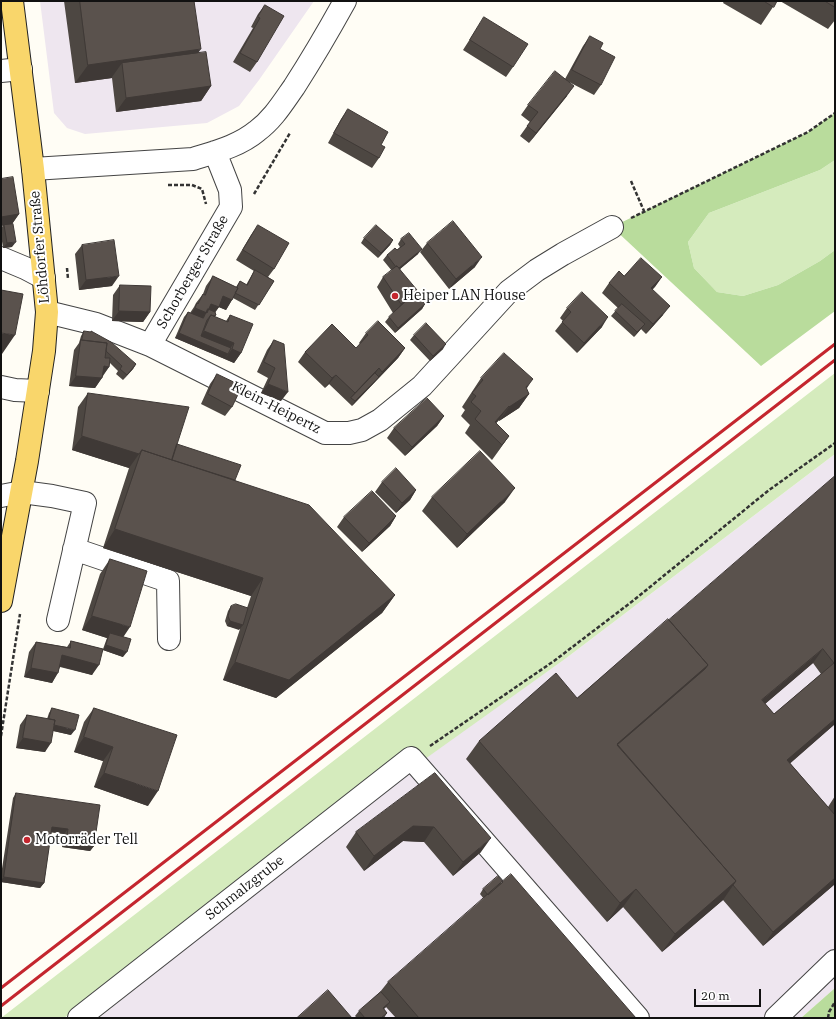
<!DOCTYPE html>
<html>
<head>
<meta charset="utf-8">
<style>
  body { margin:0 }
  #map { position:relative; width:836px; height:1019px; overflow:hidden; background:#fffdf5; font-family:"IBM Plex Serif",serif }
  canvas { display:block }
  .frame { position:absolute; inset:0; border:2px solid #111; pointer-events:none }
  .scale { position:absolute; left:694px; top:989px; width:67px; height:18px; box-sizing:border-box; border:2px solid #111; border-top:0; padding-left:5px; font-size:12px; line-height:14px; white-space:nowrap; color:#111; -webkit-text-stroke:3px #fff; paint-order:stroke }
</style>
</head>
<body>
<div id="map">
<canvas width="836" height="1019"></canvas>
<div class="frame"></div>
<div class="scale">20 m</div>
</div>
<script>
const context = document.querySelector('canvas').getContext('2d');
context.lineJoin = 'round';
function paint(path, color) {
  context.fillStyle = color;
  context.fill(path, 'evenodd');
}
function trace(path, color, width, dash) {
  context.strokeStyle = color;
  context.lineWidth = width;
  context.lineCap = dash ? 'butt' : 'round';
  context.setLineDash(dash || []);
  context.stroke(path);
}
function label(font, color, halo, rows, align = 'center') {
  context.font = font + ' "IBM Plex Serif",serif';
  context.lineWidth = 4;
  context.setLineDash([]);
  context.textBaseline = 'middle';
  context.strokeStyle = halo;
  context.fillStyle = color;
  for (const [text, x, y, turn = 0] of rows) {
    context.save();
    context.translate(x, y);
    context.rotate((+turn || 0) * Math.PI / 180);
    context.textAlign = isNaN(turn) ? turn : align;
    if (halo) context.strokeText(text, 0, 0);
    context.fillText(text, 0, 0);
    context.restore();
  }
}
paint(new Path2D(`
  M40 1H314L259 80 239 106 207 123 85 134 67 128 54 113Z
  M835 454V988L801 1018H99L407 770 565 659Z`), '#eee6ef');
paint(new Path2D(`
  M835 160V250L820 261 778 285 743 296 717 292 694 268 688 242 709 213 820 170Z
  M835 373V454L565 659 425 759 411 750 64 1018H1Z`), '#d5ebbd');
paint(new Path2D(`
  M835 113V160L820 170 709 213 688 242 694 268 717 292 743 296 778 285 820 261 835 250V311L761 366 612 227 808 132Z
  M835 988V1018H801Z`), '#b9dc9c');
const minor = new Path2D(`
  M1 71 21 69
  M33 169 193 159C215 152 239 146 257 131 273 119 282 104 294 87 312 59 329 30 345 1
  M1 258 25 268 44 278
  M47 312 96 324 150 345 325 433H349L362 430 380 420 422 386 509 291 537 270 563 254 612 227
  M150 345 231 207 230 190 215 152
  M1 387 15 390 38 391
  M1 496 22 492 52 496 85 503 58 620
  M74 549 168 581 169 639
  M79 1018 411 758 638 1018
  M776 1018 835 961`);
const major = new Path2D(`
  M1 601 27 461 44 351 47 312 33 169 12 1`);
trace(minor, '#444', 24);
trace(major, '#222', 24);
trace(new Path2D(`
  M631 181 644 211
  M168 185H192L202 189 206 204
  M254 194 290 133
  M631 218 808 132 835 113
  M67 268 68 279
  M1 736 20 614
  M430 746 554 661 634 600 769 490 835 443
  M828 1018 829 1012 835 1002`), '#333', 2.5, [4, 2]);
trace(minor, '#fff', 22);
trace(major, '#f9d66b', 22);
trace(new Path2D(`
  M1 988 835 344
  M1 1006 835 360`), '#c4262e', 3);
paint(new Path2D(`
  M64 1H194L198 53 211 86 201 101 116 112 112 78 75 83Z
  M724 1H777L761 25 723 3Z
  M780 1H835V20L828 29Z
  M265 5 257 62 250 72 233 62 253 28 251 27 258 14Z
  M484 17 513 67 506 77 463 50Z
  M590 36 600 49 601 85 594 95 567 81V96L529 143 520 136 530 122 521 115 528 105 565 79 583 46Z
  M348 109 381 145 379 158 372 168 328 143 341 119Z
  M1 179 19 214 12 224V247L3 248 1 235V229L3 225 1 226Z
  M258 225 274 269 268 277 274 281 255 310 233 298 226 310 219 307 215 312 216 315 215 317 226 321 230 315 241 353 234 363 175 338 184 317 188 312 190 313 194 307 196 303 203 294 206 286 213 276 236 287 240 281 246 285 254 271 236 260 251 235Z
  M364 238 393 240 390 245 378 258 361 243Z
  M401 239 418 254 400 269 414 294 425 304 422 309 395 333 385 322 389 317 393 313 377 287 383 277 392 271 383 260 387 255 397 250 400 247 398 244Z
  M427 243 475 267 449 289 420 252Z
  M82 245 112 286 79 290 75 254Z
  M624 276 662 277 652 290 663 315 646 334 641 329 634 337 611 316 618 308 602 293 609 283Z
  M120 285 150 312 143 322 112 321 113 295Z
  M567 308 602 327 577 353 555 331 563 321 560 318Z
  M84 331 136 364 133 369 123 380 116 374 118 371 110 363 109 367 95 388 69 386 74 350 79 343 81 336Z
  M366 333 405 348 398 358 352 406 329 384 325 388 298 362 305 352 356 348 360 344 359 343Z
  M414 335 443 349 430 361 410 340Z
  M274 340 281 401 261 393 268 378 257 372 267 350Z
  M217 374 232 407 225 416 201 404 210 384Z
  M481 378 526 389 529 394 519 408 499 421V420L496 423 509 436 492 460 465 433 470 425 461 416 465 410 462 407Z
  M88 393 177 444 235 480 395 595 382 613 276 698 223 680 240 629 227 626 225 621 228 611 231 606 247 608 251 596 103 548 129 468 72 450 78 407Z
  M444 416 437 426 405 456 387 438 394 428Z
  M835 476V724L790 763 828 807 835 796V884L763 946 723 900 662 952 623 907 607 922 466 759 479 741 577 698 669 620ZM813 663 821 674 774 714 765 704Z
  M382 482 416 490 410 500 396 513 375 492Z
  M432 497 505 502 457 548 422 511Z
  M396 516 390 526 362 552 337 527 344 517Z
  M110 559 123 637V657L103 650 92 675 60 667 52 683 24 677 29 652 36 642 67 647 71 641 103 649 107 638 82 630 100 574Z
  M52 708 71 735 53 731 45 752 16 748 20 725 27 715 47 719 49 713Z
  M94 708 148 806 94 787 103 761 74 752 84 722Z
  M435 773 481 852 453 876 424 842 403 841 364 871 346 847 356 832Z
  M16 793 94 846 90 851 62 847 64 834 51 832 44 883 40 888 1 882V875L13 798Z
  M503 882 636 1018H396L386 1007 384 1009 387 1013 384 1018H357L355 1016 359 1011 380 992 388 982 484 899 480 894 483 889Z`), '#4d4742');
paint(new Path2D(`
  M201 49 188 67 122 63 112 77V78L75 83 88 65Z
  M211 86 201 101 116 112 126 98Z
  M574 86 567 96 529 143 536 133Z
  M19 214 12 224 1 226V217Z
  M393 240 390 245 378 258 381 253Z
  M16 242 12 247 3 248 7 243Z
  M422 249 418 254 394 274 398 269Z
  M482 257 475 267 449 289 456 279Z
  M119 276 112 286 79 290 86 280Z
  M662 277 655 287 644 298 651 288Z
  M417 290 410 300 394 314 401 304Z
  M223 296 232 300 226 310 216 306Z
  M211 304 219 307 212 317 206 314 200 323 188 318 195 308Z
  M425 304 422 309 395 333 398 328Z
  M670 306 663 315 646 334 653 324Z
  M119 311 150 312 143 322 112 321Z
  M608 317 602 327 577 353 584 343Z
  M645 324 641 329 634 337 637 332Z
  M204 331 234 343 227 353 197 341Z
  M1 333 15 335 2 354H1Z
  M179 333 228 354 225 359 175 338Z
  M446 344 443 349 430 361 433 356Z
  M405 348 398 358 352 406 355 401Z
  M232 349 241 353 234 363 225 359Z
  M136 364 133 369 123 380 127 375Z
  M104 366 109 367 102 376Z
  M379 368 372 378 351 398 355 393Z
  M336 375 329 384 325 388 332 378Z
  M76 376 102 378 95 388 69 386Z
  M533 379 523 394 526 387Z
  M268 384 288 392 281 401 261 393Z
  M529 394 519 408 499 421 509 407Z
  M509 406 499 420 488 432 495 422Z
  M444 416 437 426 405 456 412 447Z
  M82 436 139 454 129 468 72 450Z
  M509 436 499 450 492 460 502 445Z
  M515 488 505 502 457 548 467 534Z
  M416 490 410 500 396 513 402 503Z
  M396 516 390 526 362 552 369 543Z
  M115 529 263 578 251 596 103 548Z
  M395 595 382 613 276 698 223 680 235 662Z
  M92 616 130 627 120 642 110 633 107 638 82 630Z
  M230 621 243 625 239 630 227 626Z
  M106 645 127 652 123 657 103 650Z
  M823 649 813 663 752 715 762 700Z
  M62 655 99 665 92 675 55 665Z
  M708 665 695 683 616 751 617 744Z
  M31 668 58 673 52 683 24 677Z
  M835 719V724L777 775 787 760Z
  M48 724 75 730 71 735 45 729Z
  M84 737 113 747 103 761 74 752Z
  M23 738 51 743 45 752 16 748Z
  M104 773 158 791 148 806 94 787Z
  M413 826 434 827 424 842 403 841 364 871 374 856Z
  M52 827 68 829 64 834 49 832Z
  M491 838 481 852 453 876 463 862Z
  M66 842 94 846 90 851 62 847Z
  M4 877 44 883 40 888 1 882V880Z
  M835 878V884L763 946 773 932Z
  M736 881 723 900 662 952 675 934Z
  M636 889 623 907 607 922 620 903Z
  M390 1002 386 1007 379 1013 383 1008Z`), '#3f3936');
const building = new Path2D(`
  M80 1H194L201 49 88 65Z
  M764 1H777L774 7Z
  M825 1H835V7Z
  M265 5 284 16 257 62 240 53 260 18 258 17Z
  M484 17 528 44 513 67 470 40Z
  M590 36 603 43 600 49 615 57 601 85 572 70Z
  M206 52 211 86 126 98 122 63Z
  M555 71 574 86 536 133 527 126 538 112 528 105Z
  M348 109 388 132 381 145 385 147 379 158 334 133Z
  M13 177 19 214 1 217V179Z
  M453 221 482 257 456 279 427 243Z
  M13 224 16 242 7 243 4 225Z
  M258 225 289 243 274 269 243 250Z
  M376 225 393 240 381 253 364 238Z
  M409 233 422 249 399 268 397 266 396 267 387 255 395 248 397 250 405 244 401 239Z
  M114 240 119 276 86 280 82 245Z
  M641 258 662 277 651 288 670 306 653 324 609 283 619 271 624 276Z
  M397 266 417 290 401 304 383 277Z
  M255 270 274 281 259 305 235 293 238 288 237 287 240 281 247 285Z
  M213 276 238 288 232 300 223 296 219 307 211 304 207 313 195 308 197 303 198 304 203 294 205 295Z
  M120 285 151 286 150 312 119 311Z
  M1 290 23 294 15 335 1 333Z
  M582 292 608 317 584 343 562 322 571 312 567 308Z
  M415 293 425 304 398 328 389 317Z
  M622 304 645 324 637 332 615 311Z
  M208 309 215 312 216 315 214 316 211 315 207 320 201 336 231 348 228 354 179 333 188 312 203 318Z
  M211 315 228 322 230 315 253 324 241 353 232 349 234 343 204 331Z
  M378 321 405 348 382 372 379 368 355 393 336 375 332 378 305 352 332 324 356 348 368 335 366 333Z
  M426 323 446 344 433 356 414 335Z
  M84 331 91 332V331L111 342 136 364 127 375 120 369 122 366 106 351 107 343 82 340Z
  M81 340 107 343 105 358H110L109 367 104 366 102 378 76 376Z
  M274 340 284 344 288 392 268 384 275 368 264 362Z
  M504 353 533 379 526 387 529 394 509 407V406L495 422 509 436 502 445 475 419 481 411 471 402 476 396 472 393 483 380 481 378Z
  M375 373 379 377 355 401 351 398Z
  M217 374 242 386 232 407 208 394Z
  M88 393 189 407 172 460 142 450 139 454 82 436Z
  M427 398 444 416 412 447 394 428Z
  M177 444 241 465 235 480 172 460Z
  M142 450 309 505 395 595 289 680 235 662 263 578 115 529Z
  M480 451 515 488 467 534 432 497Z
  M396 468 416 490 402 503 382 482Z
  M835 476V719L787 760 835 815V878L773 932 733 885 736 881 617 745 705 669 708 665 669 620ZM823 649 834 663 774 714 762 700Z
  M372 491 396 516 369 543 344 517Z
  M110 559 147 571 130 627 92 616Z
  M236 604 248 608 243 625 230 621 228 616 231 606Z
  M668 619 708 665 617 744 736 881 675 934 636 889 620 903 479 741 556 673 577 698Z
  M110 633 131 639 127 652 106 645Z
  M71 641 103 649 99 665 62 655 58 673 31 668 36 642 70 648Z
  M52 708 79 715 75 730 54 725 55 720 49 719Z
  M94 708 177 735 158 791 104 773 113 747 84 737Z
  M27 715 55 720 51 743 23 738Z
  M435 773 491 838 463 862 434 827 413 826 374 856 356 832Z
  M16 793 100 805 94 846 66 842 68 829 52 827 44 883 4 877Z
  M511 874 636 1018H419L388 982Z
  M498 876 503 882 488 895 483 889Z
  M328 990 352 1018H297Z
  M381 992 390 1002 383 1008 387 1013 381 1018H365L359 1011Z`);
paint(building, '#5a524d');
trace(building, '#3f3936', 1);
for (const [x, y, r, color] of [
  [395,296,4,"#c4262e"],
  [27,840,4,"#c4262e"]
]) {
  const dot = new Path2D();
  dot.arc(x, y, r, 0, 2 * Math.PI);
  context.fillStyle = color;
  context.fill(dot);
  trace(dot, '#fff', 1.5);
}
label('14px', '#111', '#fff', [
  ["Löhdorfer Straße",40,247,-95],
  ["Schorberger Straße",193,272,-60],
  ["Klein-Heipertz",276,408,27],
  ["Schmalzgrube",245,888,-38]
]);
label('14px', '#111', '#fff', [
  ["Heiper LAN House",403,296],
  ["Motorräder Tell",35,840]
], 'left');
</script>
</body>
</html>
